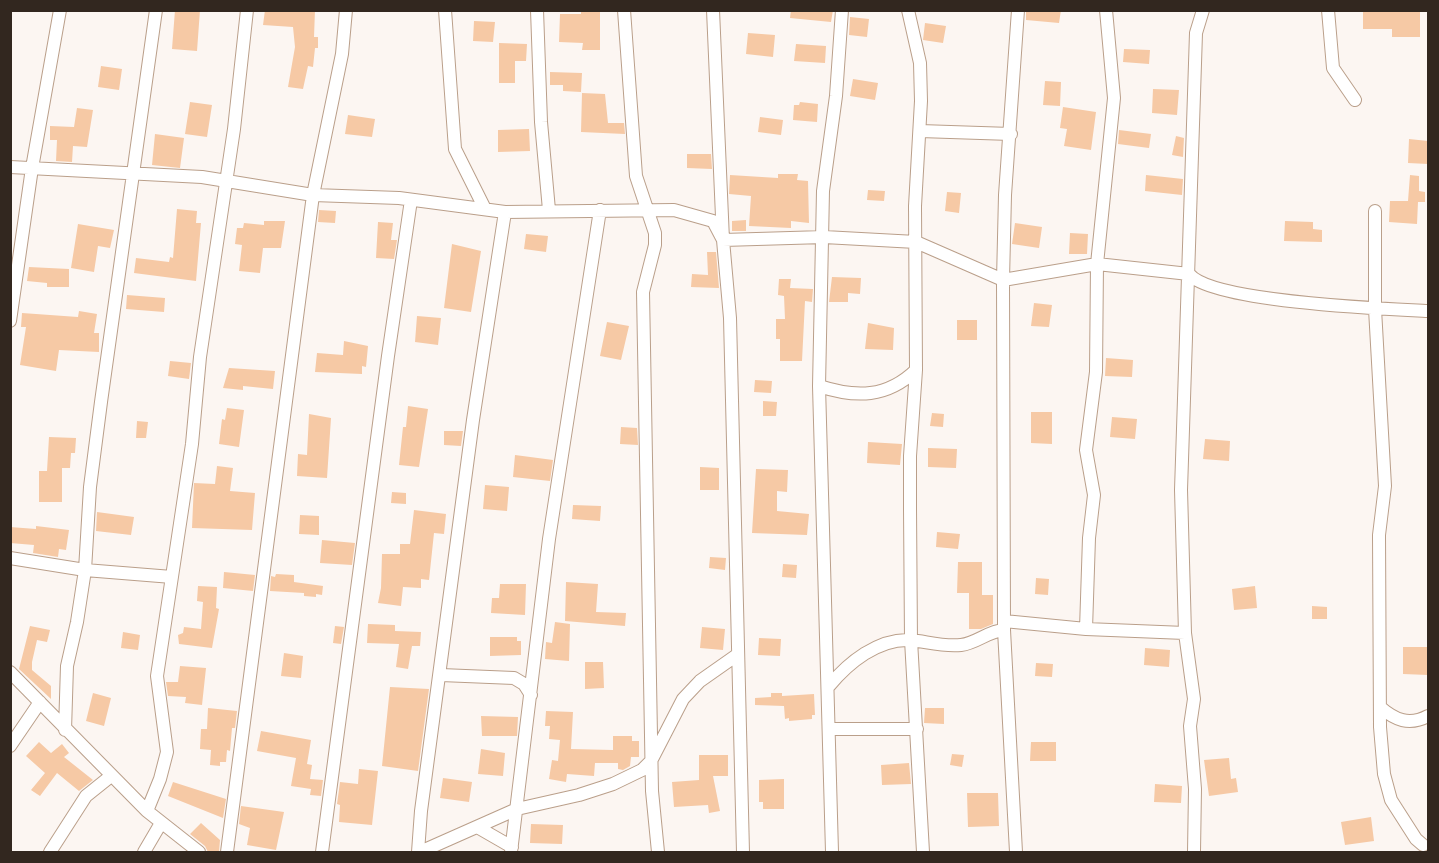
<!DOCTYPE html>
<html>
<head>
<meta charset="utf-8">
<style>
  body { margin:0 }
  #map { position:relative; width:1439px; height:863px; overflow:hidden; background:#fcf6f2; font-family:"DejaVu Sans",sans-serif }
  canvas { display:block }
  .frame { position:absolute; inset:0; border:12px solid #32271f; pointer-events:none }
</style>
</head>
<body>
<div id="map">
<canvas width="1439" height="863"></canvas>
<div class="frame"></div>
</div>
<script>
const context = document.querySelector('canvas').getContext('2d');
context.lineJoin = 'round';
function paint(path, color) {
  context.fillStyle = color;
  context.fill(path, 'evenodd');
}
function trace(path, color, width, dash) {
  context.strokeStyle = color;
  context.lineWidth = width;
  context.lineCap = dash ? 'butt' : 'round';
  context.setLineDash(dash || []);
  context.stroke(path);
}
paint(new Path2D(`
  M175 10H200L197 51 172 49Z
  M265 10H315L314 37H318V48H315L313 67 308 66 303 89 288 87 295 47 293 27 263 25Z
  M581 10H600V50H582L583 43 559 42 560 14H581Z
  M791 10H833L831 22 790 18Z
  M1026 10H1061L1059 23 1026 20Z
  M1363 10H1420V37H1392V29H1363Z
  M850 17 869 19 867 37 849 35Z
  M474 21 495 22 493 42 473 41Z
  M925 23 946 26 943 43 923 40Z
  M748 33 775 35 773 57 746 54Z
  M499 43 527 44 526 61H515V83H499Z
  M796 44 826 46 825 63 794 61Z
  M1124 49 1150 50 1149 64 1123 62Z
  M101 66 122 69 119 90 98 87Z
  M550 72 582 73 581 92 563 91V85H550Z
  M853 79 878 83 875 100 850 96Z
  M1045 81 1061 82 1060 106 1043 105Z
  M1153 89 1179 90 1177 115 1152 113Z
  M582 93 605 94 608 123H624L625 134 581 132Z
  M190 102 212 105 207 137 185 134Z
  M800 102 818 104 817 122 793 120 794 105H799Z
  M1063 107 1096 112 1091 150 1064 146 1067 129 1060 128Z
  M77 108 93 110 87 147 73 146 72 162 56 161 57 140H50V126L74 127Z
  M348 115 375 119 372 137 345 134Z
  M760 117 783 120 781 135 758 132Z
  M529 129 530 151 498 152V130Z
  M1119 130 1151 134 1149 148 1118 144Z
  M155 134 184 138 180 168 152 165Z
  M1176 136 1184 138 1183 157 1172 155Z
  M1409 139 1428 141V164L1408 163Z
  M687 154H711L712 169 687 168Z
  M778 174H798L797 180 808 181 809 223 791 221V228L749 226 751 196 729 194 730 175 778 178Z
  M1146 175 1183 179 1182 195 1145 191Z
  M1410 175 1419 176V191L1425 192V202H1418L1417 224 1389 222 1390 201H1408Z
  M868 190 885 191 884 201 867 200Z
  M947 192 961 193 959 213 945 211Z
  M177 209 197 211 196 223H201L196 281 134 273 136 258 169 262 170 257 173 258Z
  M319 210 336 211 335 223 318 222Z
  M746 220V231H732V221Z
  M264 221H285L281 248H263L260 273 239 271 242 245 235 244 237 228H243L244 223 264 225Z
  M1285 221 1313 222V229L1322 230V242L1284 241Z
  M378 222 393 223 391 240H397L394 259 376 258Z
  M1015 223 1042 227 1039 248 1012 244Z
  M78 224 114 230 110 248 98 246 94 272 71 268Z
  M1070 233 1088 234 1087 254H1069Z
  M526 234 548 236 546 252 524 249Z
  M452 244 481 251 471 312 444 308Z
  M707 252H716L719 288 691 287 692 274 708 275Z
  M29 267 69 269V287H47V283L27 281Z
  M832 277 861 278 860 294 848 293V302H829Z
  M779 279H791L790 288 813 289 812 302 805 301 802 361H780V339H776V319H785L784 296 778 295Z
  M127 295 165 298 164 312 126 309Z
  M1034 303 1052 305 1049 327 1031 326Z
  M79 311 97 314 94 333H99V352L59 350 56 371 20 365 26 327H21L22 313 78 317Z
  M417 316 441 318 438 345 415 342Z
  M957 320H977V340H957Z
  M607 322 629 326 621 360 600 356Z
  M868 323 894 328 893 350 865 349Z
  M344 341 368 346 366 367 362 366V374L315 372 317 353 343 355Z
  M1106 358 1133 360 1132 377 1105 376Z
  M170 361 191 363 189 379 168 376Z
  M229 368 275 371 273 389 243 386V390L223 388Z
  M755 380 772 381 771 393 754 392Z
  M763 401 777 402 776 416H763Z
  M408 406 428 409 419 467 399 465 403 427H406Z
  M227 408 244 410 239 447 219 444 222 419 225 420Z
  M1031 412H1052V444L1031 443Z
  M932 413 944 414 943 427 930 426Z
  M309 414 331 418 327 478 297 476 298 454 307 455Z
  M1112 417 1137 419 1135 439 1110 437Z
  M137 421 148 422 146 438H136Z
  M621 427 637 428 638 445 620 444Z
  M444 431H463L461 446 444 445Z
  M49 437 76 438 75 453H71L70 468H62V502H39V471H47Z
  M1205 439 1230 441 1229 461 1203 459Z
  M868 442 902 444 900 465 867 463Z
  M928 448 957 449 956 468 928 467Z
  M515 455 553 460 550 481 513 477Z
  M217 466 233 468 230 491 255 493 252 530 192 528 194 483 215 484Z
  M700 467 719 468V490H700Z
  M756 469 788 470 787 492 777 491V511L809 514 807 535 752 533Z
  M485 485 509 487 507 511 483 509Z
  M392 492 406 493V504L391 503Z
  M573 505 601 506 600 521 572 519Z
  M414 510 446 514 444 534 434 533 429 580 421 579V588L403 587 401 606 378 603 381 588 382 554H400V544H410Z
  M97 512 134 517 131 535 96 531Z
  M300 515 319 516V535L299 534Z
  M36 526 69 530 66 550 59 549 58 557 33 553 34 545 10 543V527L36 529Z
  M937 532 960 534 958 549 936 547Z
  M322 540 355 543 352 565 320 563Z
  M710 557 726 558 725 570 709 568Z
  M958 562H982V595H993V624L981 629H969V593H957Z
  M783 564 797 565 796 578 782 577Z
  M224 572 255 575 253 591 223 588Z
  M276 574 294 575V582L323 586 322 595 316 594V597L304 596V593L270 591 271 576 275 577Z
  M1036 578 1049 579 1048 595 1035 594Z
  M566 582 598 584 596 612 626 613 625 626 565 621Z
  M500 584H526L525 615 491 613 492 598H499Z
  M198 586 217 587 216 608 219 609 212 648 179 644 178 635 183 633 184 627 201 629 203 602 197 601Z
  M1255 586 1257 608 1234 610 1232 589Z
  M1312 606 1327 607V619H1312Z
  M555 622 570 624 569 661 545 659 546 642 552 643Z
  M368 624 395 625V631L421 632 420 646H412L408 669 396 667 399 644 367 643Z
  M30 626 50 630 47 642 37 640 32 662V670L51 686V699L19 669Z
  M335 626 344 627 341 644 333 643Z
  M702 627 725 629 723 650 700 648Z
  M123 632 140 635 138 650 121 648Z
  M490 637H517V641H521V655L490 656Z
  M759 638 781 639 780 656 758 655Z
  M1403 647H1428V675L1403 674Z
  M1145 648 1170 650 1169 667 1144 665Z
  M284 653 303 656 301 678 281 676Z
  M585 662H603L604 688 585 689Z
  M1036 663 1053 664 1052 677 1035 676Z
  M180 666 206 668 202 705 185 703 186 697 168 696 166 682H178Z
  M390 687 429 689 418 771 382 766Z
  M93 693 111 698 104 726 86 721Z
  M771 693H782V696L814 694 815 715H812V719L789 721V718L785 719 784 706 755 705V698L771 697Z
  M208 708 237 711 235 728H232L230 751 227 750 226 762H220V766L210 765 211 750 200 749 201 729H207Z
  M925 708H944V724L924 723Z
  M546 711 573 712 571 749 613 750V736H632V741H639V757H631L630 766 623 770 618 769V763H595L594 776 567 774 566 782 549 779 552 760 558 761 560 740 549 739 550 726H545Z
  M481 716 518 717 517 736H482Z
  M261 731 311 740 307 764 312 765 310 779 323 780 321 796 310 795 311 789 291 786 296 758 257 751Z
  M39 742 51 753 62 744 69 753 64 757 93 780 79 791 57 773 40 796 31 790 45 773 26 756Z
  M1031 742H1056V761H1030Z
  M481 749 505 753 503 776 478 774Z
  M952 754 964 755 962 767 950 765Z
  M699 755H728V776H713L720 811 709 813 708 805 674 807 672 782 699 780Z
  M1229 758 1231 779 1236 778 1238 792 1209 796 1204 760Z
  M909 763 911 784 882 785 881 765Z
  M359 769 378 771 372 825 339 822 340 805 337 804 340 782 358 784Z
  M443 778 472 782 469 802 440 798Z
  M784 779V809H763V802H759V780Z
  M173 782 226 799 223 818 168 796Z
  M1155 784 1182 786 1181 803 1154 802Z
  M967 793H998L999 826 968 827Z
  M241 806 284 812 276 850 247 845 250 828 239 824Z
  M1371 817 1374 841 1345 845 1341 822Z
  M201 823 220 840 219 852H208L205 846 190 834Z
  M531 824 563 825 562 844 530 843Z`), '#f6c9a5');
const minor = new Path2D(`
  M445 10 455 149 485 209
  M537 10 541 122 549 210
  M624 10 636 176 655 233V245L643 292 652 791 658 852
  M713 10 723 240 730 318 743 852
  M908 10 920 63 921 101 915 206 916 370 910 456V509L911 640 923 852
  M1328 10 1333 68 1355 100
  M920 131 1011 134
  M10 167 202 177 313 195 399 198 505 212 674 210 713 221 723 240 824 237 916 242 1003 280 1097 264 1189 274C1212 302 1386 309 1428 311
  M1375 211V309L1385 486 1379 535 1380 727 1384 774 1391 800 1416 839 1423 845
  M10 321 32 168 60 10
  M819 386C856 398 887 398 916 370
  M10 558 85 570 172 577
  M1004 621 1086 629 1185 633
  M1086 629 1089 538 1094 495 1086 450 1096 372 1097 264 1114 98 1106 10
  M10 672 147 811 199 852
  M441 675 514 678 524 684 531 695
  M829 686C848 663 878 638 911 640 928 642 944 647 961 645 977 643 988 631 1004 630
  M1380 707C1395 720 1409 726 1428 716
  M829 729H917
  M65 730 67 666 77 622 85 570 90 487 101 402 156 10
  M10 746 40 702
  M147 811 160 779 167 752 157 676 192 444 200 357 234 129 247 10
  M479 828 512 847
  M50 852 86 796 111 776
  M144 852 161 823
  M227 852 313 195 342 54 346 10
  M322 852 388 356 411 200
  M418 852 421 811 473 420 505 212
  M420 852 517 809 579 795 613 784 642 770 651 761 683 699 700 681 737 655
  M511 852 549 539 600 210
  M832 852 819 386 823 191 836 96 842 10
  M1016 852 1004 630 1003 280 1005 195 1018 10
  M1194 852 1195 789 1190 726 1194 699 1185 633 1181 490 1196 33 1203 10`);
trace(minor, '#ba9f8a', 14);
trace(minor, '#fff', 12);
</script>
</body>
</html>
